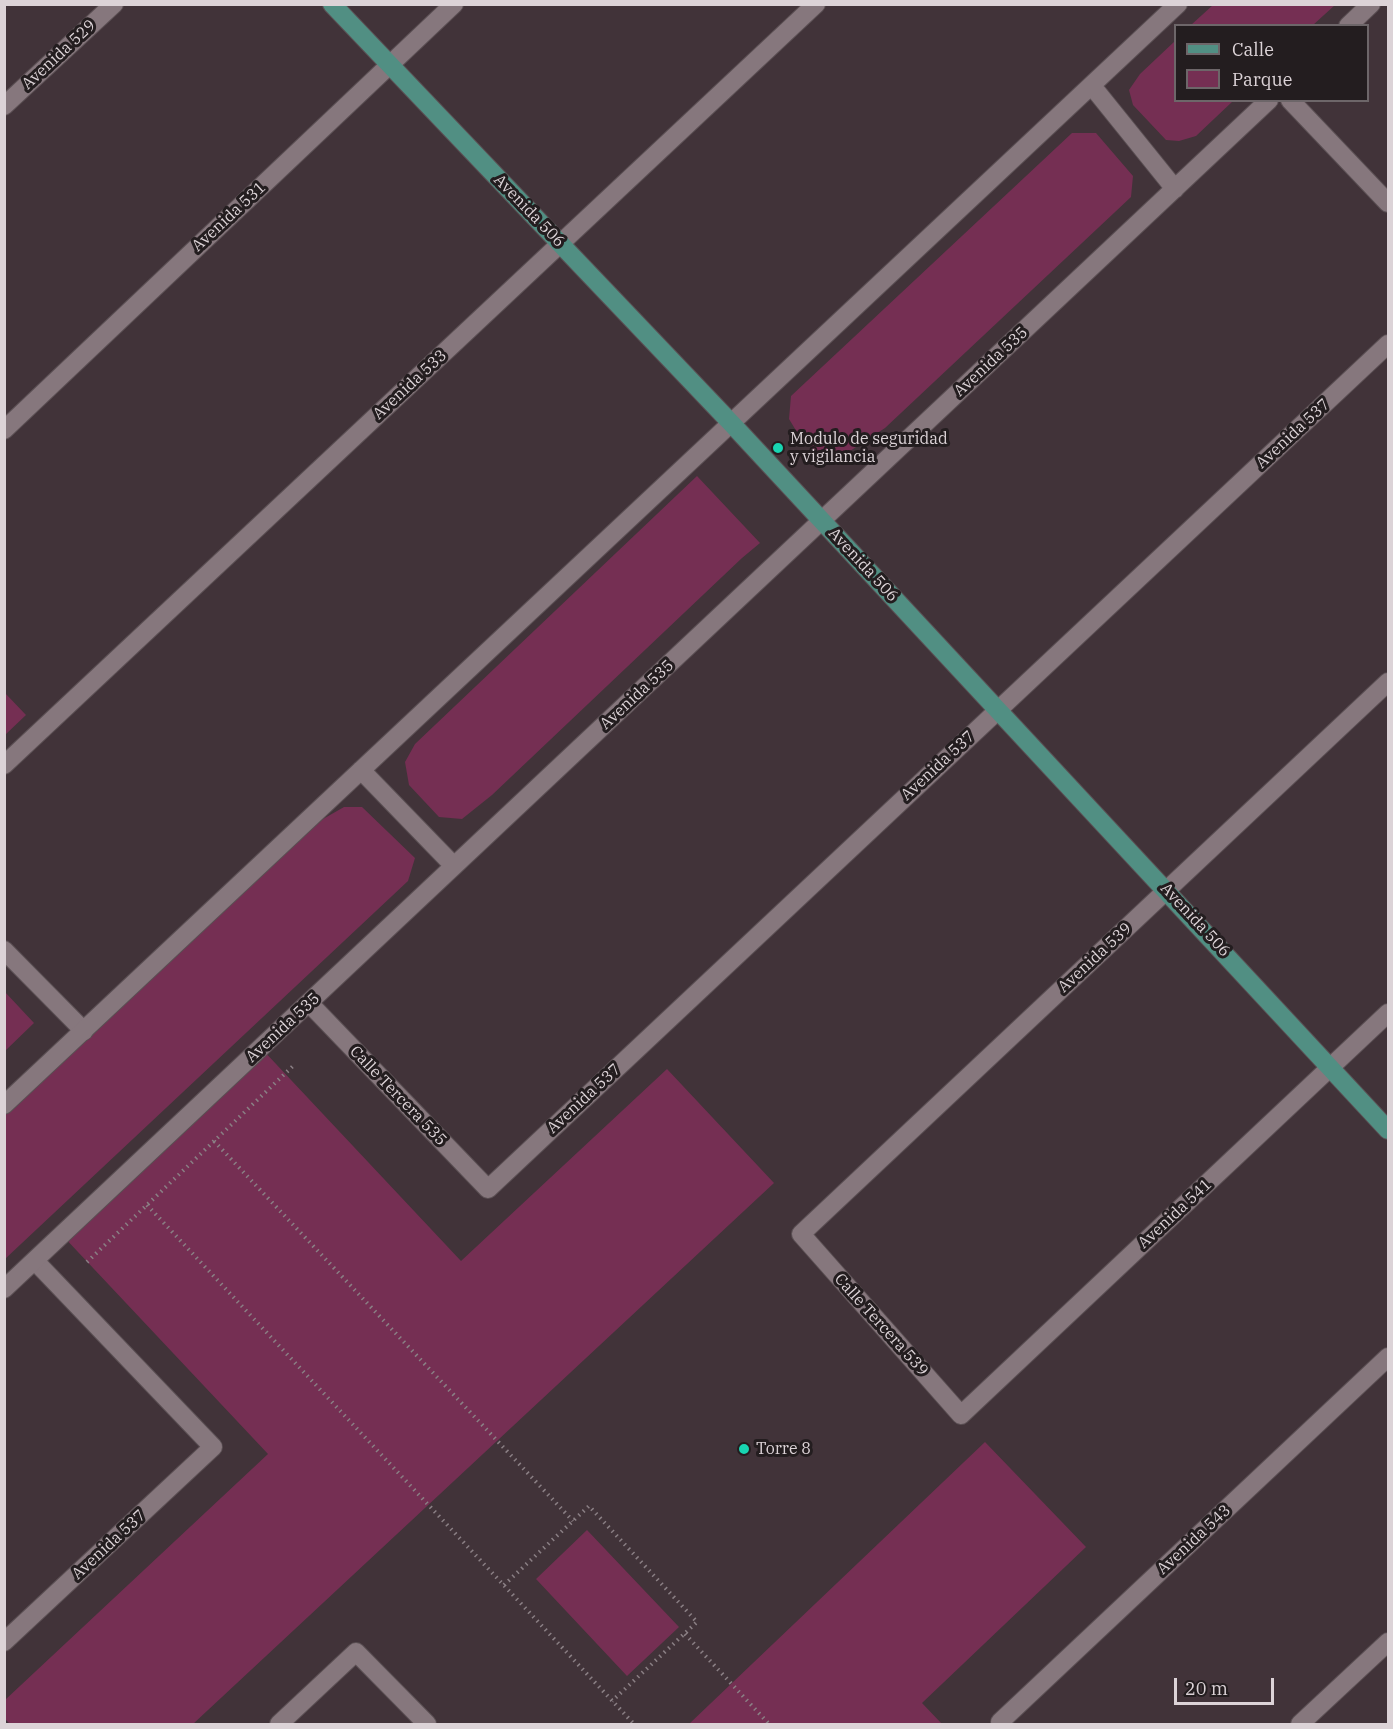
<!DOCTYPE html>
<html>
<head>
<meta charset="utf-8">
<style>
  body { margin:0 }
  #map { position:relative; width:1393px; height:1729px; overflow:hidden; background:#413339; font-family:"IBM Plex Serif",serif }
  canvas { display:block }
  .frame { position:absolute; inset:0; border:6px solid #dcd3d7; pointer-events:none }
  .legend { position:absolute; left:1174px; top:24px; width:195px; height:78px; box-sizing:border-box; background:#231d1f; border:2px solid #6d6669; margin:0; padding:8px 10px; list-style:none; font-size:18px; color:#dcd3d7 }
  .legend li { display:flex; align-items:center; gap:12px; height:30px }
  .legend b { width:30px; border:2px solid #6d6669 }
  .scale { position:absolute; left:1174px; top:1678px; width:100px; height:27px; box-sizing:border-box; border:3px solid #dcd3d7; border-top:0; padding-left:8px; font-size:18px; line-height:21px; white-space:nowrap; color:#dcd3d7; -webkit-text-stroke:4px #231d1f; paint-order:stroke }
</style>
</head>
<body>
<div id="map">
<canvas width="1393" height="1729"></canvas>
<div class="frame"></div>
<ul class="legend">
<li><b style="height:8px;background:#518f83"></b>Calle</li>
<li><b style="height:16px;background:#752f53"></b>Parque</li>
</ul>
<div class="scale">20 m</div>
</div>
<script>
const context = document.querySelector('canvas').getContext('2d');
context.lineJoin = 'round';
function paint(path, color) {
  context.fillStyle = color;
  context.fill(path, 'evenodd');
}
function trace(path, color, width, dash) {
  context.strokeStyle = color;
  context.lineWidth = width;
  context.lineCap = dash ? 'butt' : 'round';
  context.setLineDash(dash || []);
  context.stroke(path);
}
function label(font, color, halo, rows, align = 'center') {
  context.font = font + ' "IBM Plex Serif",serif';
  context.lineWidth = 6;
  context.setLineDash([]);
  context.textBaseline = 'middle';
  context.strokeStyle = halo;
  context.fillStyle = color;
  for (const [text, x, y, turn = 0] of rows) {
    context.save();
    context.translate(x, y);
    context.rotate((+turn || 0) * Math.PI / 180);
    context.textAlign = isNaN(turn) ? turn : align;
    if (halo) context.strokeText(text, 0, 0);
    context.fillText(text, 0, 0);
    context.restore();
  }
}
paint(new Path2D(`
  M1213 5V4L1335 5 1313 25H1191Z
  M1175 41 1176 100 1233 101 1196 136 1179 141 1166 140 1133 105 1129 90 1140 74Z
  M1072 133H1096L1133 176 1131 197 885 428 847 453 825 456 803 442 789 419 791 396Z
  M697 476 760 543 742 558 492 795 462 819 439 817 409 785 405 762 415 744Z
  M5 693 26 715 5 735Z
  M344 807H362L415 858 408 881 5 1259V1107L323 819Z
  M5 992 34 1023 5 1051Z
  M261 1048 461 1261 667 1069 774 1183 193 1724H10L5 1719V1700L268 1454 62 1235Z
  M985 1442 1086 1547 922 1703 942 1724H689Z
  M587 1530 679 1627 627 1676 536 1579Z`), '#752f53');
const street = new Path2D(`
  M1290 100 1388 203
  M4 106 114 4
  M4 430 454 4
  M1388 682 801 1234 961 1415 1388 1013
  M4 765 816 4
  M4 950 84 1031
  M309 1003 488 1189 1388 344
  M4 1642 213 1447 35 1261
  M279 1724 356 1652 427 1724
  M1002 1724 1000 1722 1388 1357
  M1300 1724 1388 1642`);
const secondary = new Path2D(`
  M1348 26 1371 4
  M1092 86 1175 189
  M361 770 454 866
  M4 1105 1178 4
  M4 1289 1269 100`);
const primary = new Path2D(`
  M332 4 732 424 1388 1130`);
trace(street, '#5a4f53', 20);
trace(secondary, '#5a4f53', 20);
trace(primary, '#5a4f53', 20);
trace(new Path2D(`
  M214 1141 573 1521
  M147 1205 634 1724
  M87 1262 293 1066
  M504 1585 589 1506 697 1622 612 1701
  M685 1634 769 1724`), '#8a7f84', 4, [1.5, 4.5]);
trace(street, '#86777d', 18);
trace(secondary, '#86777d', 18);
trace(primary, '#518f83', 18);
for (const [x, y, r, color] of [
  [778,448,6,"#18d5b2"],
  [744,1449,6,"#18d5b2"]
]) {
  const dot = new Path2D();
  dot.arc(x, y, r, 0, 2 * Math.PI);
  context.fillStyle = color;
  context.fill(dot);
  trace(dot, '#231d1f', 2);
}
label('16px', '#dcd3d7', '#231d1f', [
  ["Avenida 529",59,55,-43],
  ["Avenida 506",529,211,46],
  ["Avenida 531",229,217,-43],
  ["Avenida 535",991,362,-43],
  ["Avenida 533",410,385,-43],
  ["Avenida 537",1293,434,-43],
  ["Avenida 506",863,565,47],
  ["Avenida 535",637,695,-43],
  ["Avenida 537",938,766,-43],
  ["Avenida 506",1195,920,47],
  ["Avenida 539",1095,958,-43],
  ["Avenida 535",283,1028,-43],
  ["Calle Tercera 535",398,1096,46],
  ["Avenida 537",584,1099,-43],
  ["Avenida 541",1175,1214,-43],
  ["Calle Tercera 539",881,1325,48],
  ["Avenida 543",1194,1540,-43],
  ["Avenida 537",109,1545,-43]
]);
label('16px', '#dcd3d7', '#231d1f', [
  ["Modulo de seguridad",790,439],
  ["y vigilancia",790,457],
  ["Torre 8",756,1449]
], 'left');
</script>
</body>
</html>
